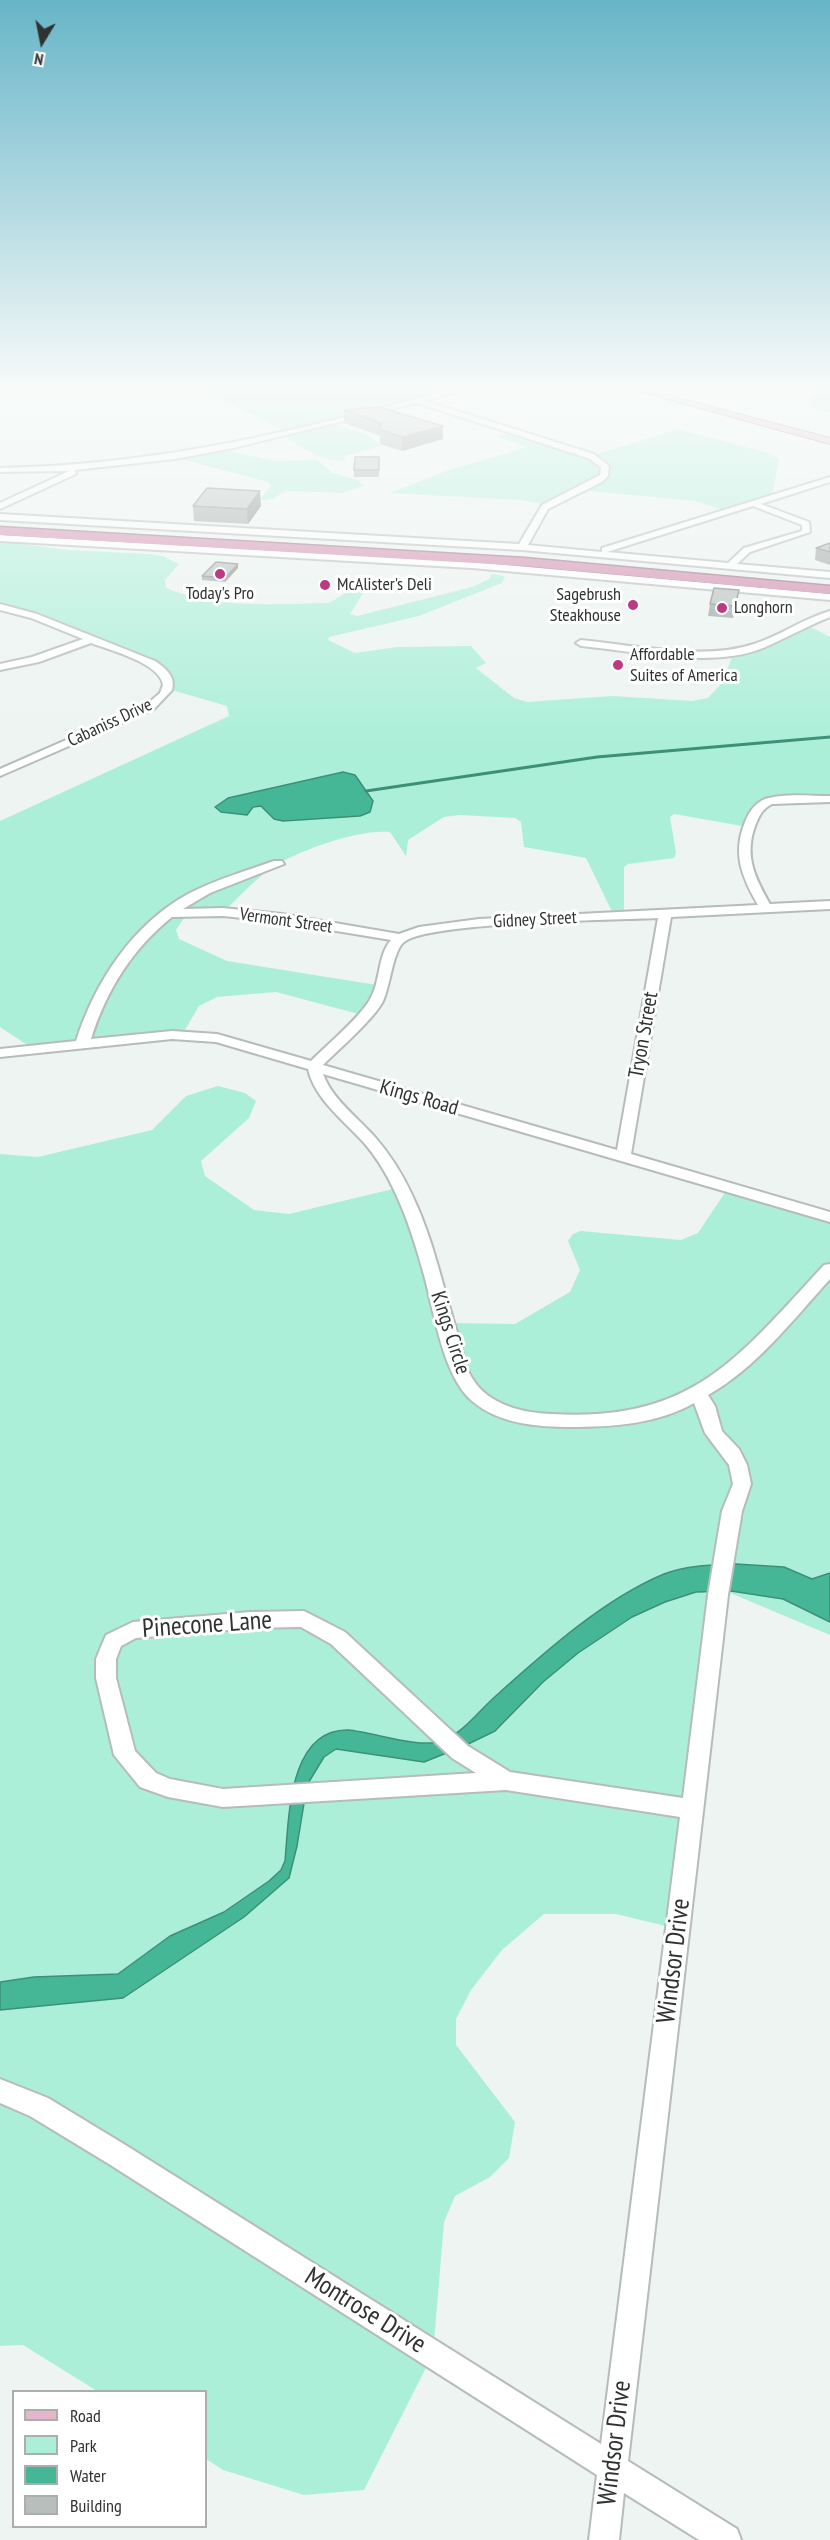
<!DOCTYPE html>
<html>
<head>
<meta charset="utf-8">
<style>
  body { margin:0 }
  #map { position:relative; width:830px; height:2540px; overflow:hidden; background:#edf4f1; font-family:"PT Sans Narrow",sans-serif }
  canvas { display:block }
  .legend { position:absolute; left:12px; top:2390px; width:195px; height:138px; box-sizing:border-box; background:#fff; border:2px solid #acadad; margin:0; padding:8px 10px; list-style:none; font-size:18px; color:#2f3231 }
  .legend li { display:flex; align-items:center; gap:12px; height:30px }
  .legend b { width:30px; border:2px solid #acadad }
  .north { position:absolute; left:12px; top:12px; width:60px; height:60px; -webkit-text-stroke:4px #fff; paint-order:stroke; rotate:190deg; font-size:16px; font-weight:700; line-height:24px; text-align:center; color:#2f3231 }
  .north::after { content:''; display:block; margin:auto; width:21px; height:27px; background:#2f3231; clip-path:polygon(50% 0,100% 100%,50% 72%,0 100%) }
</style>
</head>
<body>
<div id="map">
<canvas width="830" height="2540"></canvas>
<ul class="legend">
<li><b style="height:8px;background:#e3b6cb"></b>Road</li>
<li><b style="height:16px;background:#acefd8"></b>Park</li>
<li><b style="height:16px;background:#45b797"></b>Water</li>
<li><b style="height:16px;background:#b7bebc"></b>Building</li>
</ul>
<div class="north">N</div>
</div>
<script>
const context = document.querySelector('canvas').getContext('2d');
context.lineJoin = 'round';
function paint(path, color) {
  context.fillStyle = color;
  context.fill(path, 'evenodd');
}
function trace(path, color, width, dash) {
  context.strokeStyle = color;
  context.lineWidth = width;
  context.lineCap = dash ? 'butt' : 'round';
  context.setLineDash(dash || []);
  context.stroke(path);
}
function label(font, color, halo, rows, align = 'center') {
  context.font = font + ' "PT Sans Narrow",sans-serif';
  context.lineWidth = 6;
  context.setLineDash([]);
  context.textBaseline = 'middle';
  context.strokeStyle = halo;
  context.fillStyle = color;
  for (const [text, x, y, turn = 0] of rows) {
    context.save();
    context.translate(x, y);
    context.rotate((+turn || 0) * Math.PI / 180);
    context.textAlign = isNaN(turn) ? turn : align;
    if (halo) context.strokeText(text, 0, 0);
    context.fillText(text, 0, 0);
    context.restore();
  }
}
paint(new Path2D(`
  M224 389H461L333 423 372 437 381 446 342 457 347 460C323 464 302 447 282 435L287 433 208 391Z
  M821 389H830V413L816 410 809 404 811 398Z
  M678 429 769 453 779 459 772 497 726 511 695 501 580 490 550 505 521 500 390 493 449 470 527 447 497 437 511 432 591 456Z
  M221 449 276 461 317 460 333 473 358 480 364 486 343 493 286 491 272 499 263 500 261 498 271 486 268 482 174 457Z
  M0 541 68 550 149 554 163 556 179 564 165 580 166 588C217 609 272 604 326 603 341 600 351 583 368 586L350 614 357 616 472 587 489 579 492 574 505 576 502 583 419 616 329 637 328 640 355 653 397 647 471 646 486 663 476 668 514 698 527 702 612 696 692 701 708 698 722 683 734 652C757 647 779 629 798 626 810 624 820 632 830 637V799L771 801 748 827 674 814 670 817 676 853 674 858 628 864 624 867V915L614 916 586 858 524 847 521 822 515 818 459 815 444 817 408 840 406 856 390 832C359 829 307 848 279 863 259 874 240 897 223 912H188L176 930 179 939 227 961 383 986 366 1016 276 992 217 997 199 1006 182 1035 35 1050 0 1027V821L229 716 227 706 168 689 159 668 34 616 0 607Z
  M218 1086 245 1093 256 1101 249 1118 201 1161 205 1176 254 1210 289 1214 401 1187 446 1323 515 1324 570 1292 580 1270 568 1241 573 1234 581 1231 681 1240 698 1233 728 1188 830 1217V1635L716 1587 678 1929 616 1914H544L502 1950 471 1990 456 2019V2045L515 2122 509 2158 490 2177 455 2196 444 2222 433 2354 364 2490 304 2495 223 2470 206 2459V2392L97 2391 23 2345 0 2346V1154L38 1157 152 1130 186 1096Z`), '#acefd8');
const water = new Path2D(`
  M343 772 355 775 373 801 370 812 360 816 283 821 274 819 261 806 253 807 247 815 221 812 215 807 228 798Z
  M736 1564 784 1567 812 1579 830 1573V1622L783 1599 731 1591 696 1592 665 1602 632 1617 578 1653 543 1682 495 1731 464 1746 424 1762 336 1749 324 1757 307 1785 297 1846 289 1878 244 1917 123 1998 0 2010V1982L34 1977 118 1974 170 1936 224 1912 269 1881 281 1870 285 1861C289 1819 288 1729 348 1730 373 1732 419 1749 442 1741 465 1732 480 1709 498 1694 546 1651 604 1599 664 1574 687 1565 712 1565 736 1564Z`);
paint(water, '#45b797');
trace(water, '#3e8f78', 1.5);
trace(new Path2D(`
  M366 791 597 757 830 737`), '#3e8f78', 3);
const minor = new Path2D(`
  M454 389H465L425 401 594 454 609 466 608 476 602 482 548 509 528 545 602 552V548L830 477V482L761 504 809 522 810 532 750 552 737 564 830 572V578L522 550 0 520V514L519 544 542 505 600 475 601 467 588 458 417 403 233 448 175 459 75 470 76 474 0 509V503L69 471 0 472V468C161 465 300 430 454 389ZM753 506 802 525V531L744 548 728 563 607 552Z
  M0 535 472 562 830 594V600L472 568 0 541Z
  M0 604 37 614 155 661C165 668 176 676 172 690L154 709 0 776V769L146 705 160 693 163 685C160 663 110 650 91 643L39 662 0 670V664L32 657 83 639 31 618 0 610Z
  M830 611V617C807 626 786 638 763 648 712 669 635 651 581 646L576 643 581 640C634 645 703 661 754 644 780 636 802 619 830 611Z
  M830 796V802L772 804C762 809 759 816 755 826 744 856 755 878 770 904L830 901V909L671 917 631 1154 830 1212V1222L323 1074C332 1099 357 1117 374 1136 390 1154 403 1175 413 1197 434 1241 443 1289 458 1335 462 1349 464 1366 472 1378 488 1405 523 1413 552 1414 692 1422 737 1359 824 1265L830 1264V1279C793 1320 756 1368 708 1395L715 1406 722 1431 739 1449 747 1465 751 1484 742 1511 728 1595 628 2461 737 2529 741 2540H699L624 2493 619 2540H589L597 2475 109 2164 30 2116 0 2103V2079L48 2098 127 2146 601 2444 680 1817 506 1790 223 1807 168 1797 140 1787 114 1755 96 1678V1659L106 1635 133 1622 250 1612 304 1611 345 1632 468 1746 510 1772 683 1798 708 1595 722 1511 733 1484 729 1465 705 1433 694 1403C658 1424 612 1427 571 1427 537 1427 499 1424 472 1401 443 1376 434 1312 424 1275 416 1246 407 1217 394 1190 386 1173 377 1158 365 1144 345 1121 315 1100 308 1069L216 1042 172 1039 0 1057V1049L76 1041C95 982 132 925 188 894 215 880 245 871 274 861H282L284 864 210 893 183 909 223 908 282 914 399 934 419 927 479 919 758 905C742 877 732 854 745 822 749 812 755 803 765 799 784 793 810 796 830 796ZM223 916 282 922 391 940C377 956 381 983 369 1001 358 1019 327 1045 311 1061L217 1034 172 1031 91 1039C106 991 132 949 172 917ZM658 918 617 1150 323 1065C339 1049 374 1019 383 1001 390 987 393 950 404 942 428 922 616 920 658 918ZM301 1627 331 1644 452 1758 476 1773 223 1789 170 1779 156 1773 135 1751 116 1678V1659L121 1646 136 1638 250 1628Z`);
const major = new Path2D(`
  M631 389H643L830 438V444Z`);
const highway = new Path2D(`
  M0 527 525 558 830 586V594L525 566 0 535Z`);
trace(minor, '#b5bcba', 4);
trace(major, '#98697f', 2);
trace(highway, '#98697f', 3);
paint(minor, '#fff');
paint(major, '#e3b6cb');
paint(highway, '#d086a9');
paint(new Path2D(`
  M344 410 443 439 402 451 380 444V436L344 423Z
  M379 457V477H354V470Z
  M193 506H261L248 524 194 521Z
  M830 543V565L815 560 816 548Z
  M238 568 225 582 202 580V576Z
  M737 603 733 618 708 616 710 604Z`), '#9da3a2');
paint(new Path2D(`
  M443 426V439L402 451V437Z
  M260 491 261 506 248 524 247 509Z
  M238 564V568L225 582V578Z
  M739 590 737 603 733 618 735 606Z`), '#808584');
const building = new Path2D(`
  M379 407 443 426 402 437 380 430 381 423 344 410Z
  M355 457H379V470H354Z
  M207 488 260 491 247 509 193 506Z
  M830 543V552L816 548Z
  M216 562 238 564 225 578 202 576Z
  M714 588 739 590 735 606 710 604Z`);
paint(building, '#b7bebc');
trace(building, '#808584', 1.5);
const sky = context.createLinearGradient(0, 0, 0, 744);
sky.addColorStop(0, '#67b5c8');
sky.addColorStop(0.52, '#f7faf9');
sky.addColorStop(1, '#f7faf900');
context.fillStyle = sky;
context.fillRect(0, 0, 830, 744);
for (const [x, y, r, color] of [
  [220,574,6,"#bc3a82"],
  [325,585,6,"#bc3a82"],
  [633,605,6,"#bc3a82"],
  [722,608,6,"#bc3a82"],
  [618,665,6,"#bc3a82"]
]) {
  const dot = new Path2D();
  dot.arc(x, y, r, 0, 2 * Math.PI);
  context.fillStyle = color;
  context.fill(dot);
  trace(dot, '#fff', 2);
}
label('18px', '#2f3231', '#fff', [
  ["McAlister's Deli",337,585],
  ["Today's Pro",220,594,"center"],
  ["Sagebrush",621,595,"right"],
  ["Steakhouse",621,616,"right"],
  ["Longhorn",734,608],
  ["Affordable",630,655],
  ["Suites of America",630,676]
], 'left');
label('18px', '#2f3231', '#fff', [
  ["Cabaniss Drive",110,723,-25],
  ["Gidney Street",535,920,-3],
  ["Vermont Street",286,921,8]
]);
label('21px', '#2f3231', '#fff', [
  ["Tryon Street",644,1035,-80],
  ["Kings Road",419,1098,16],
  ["Kings Circle",450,1333,72]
]);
label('26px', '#2f3231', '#fff', [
  ["Pinecone Lane",207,1625,-4],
  ["Windsor Drive",674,1961,-83],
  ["Montrose Drive",365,2311,32],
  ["Windsor Drive",615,2443,-83]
]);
</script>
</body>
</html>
